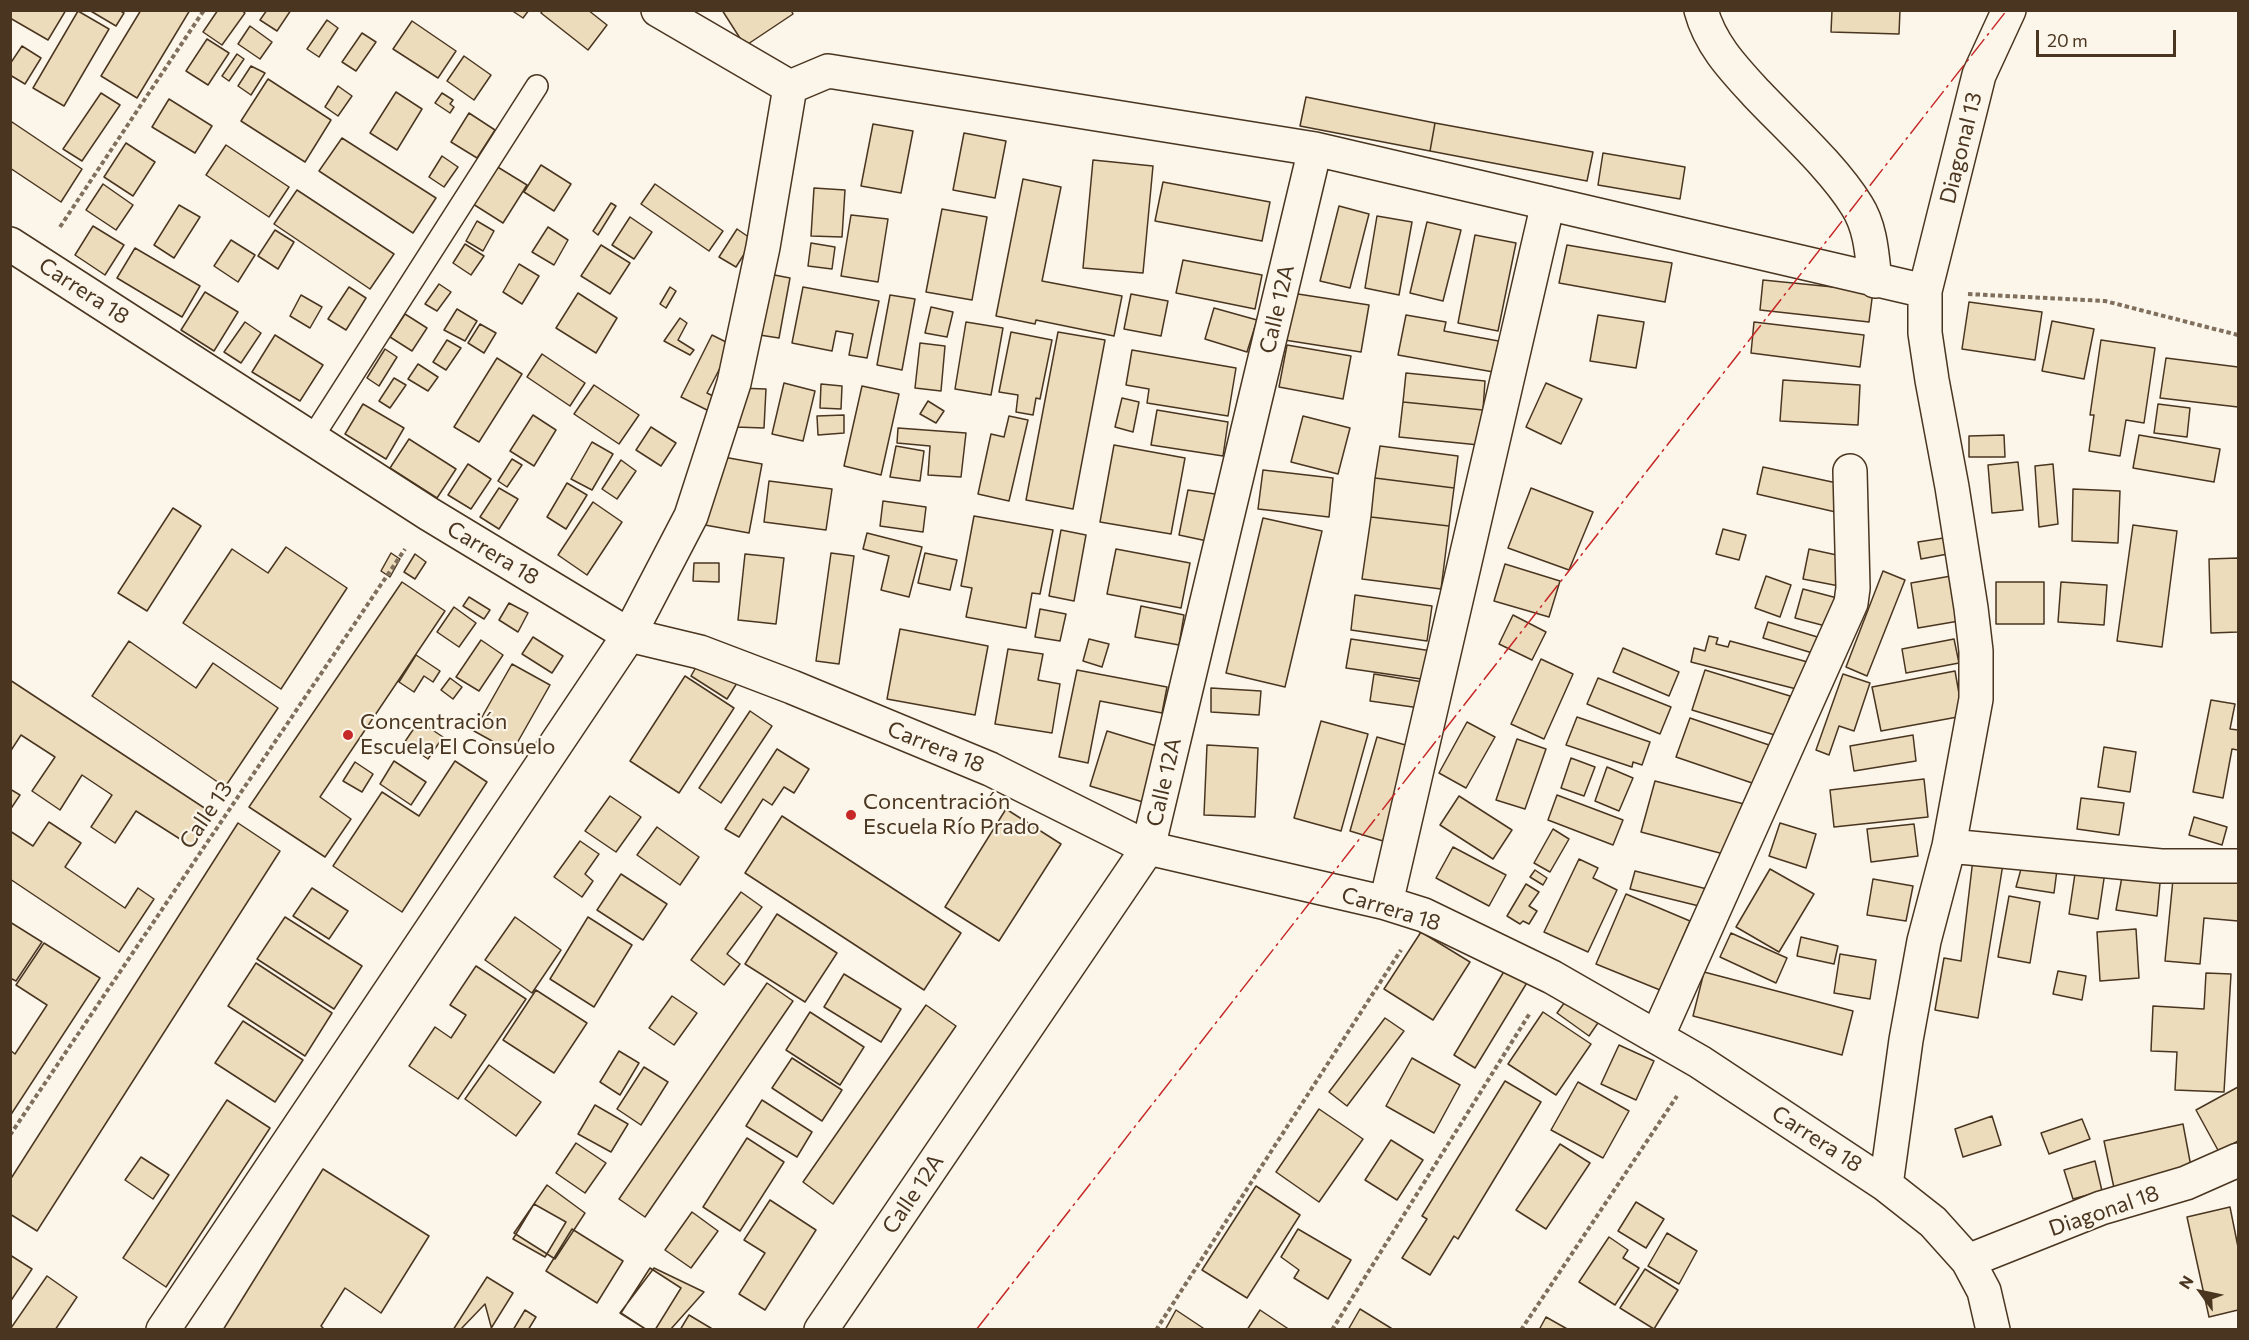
<!DOCTYPE html>
<html>
<head>
<meta charset="utf-8">
<style>
  body { margin:0 }
  #map { position:relative; width:2249px; height:1340px; overflow:hidden; background:#fbf6e9; font-family:Commissioner,sans-serif }
  canvas { display:block }
  .frame { position:absolute; inset:0; border:12px solid #4a3520; pointer-events:none }
  .north { position:absolute; left:2171px; top:1262px; width:60px; height:60px; -webkit-text-stroke:4px #fbf6e9; paint-order:stroke; rotate:303deg; font-size:16px; font-weight:700; line-height:24px; text-align:center; color:#4a3520 }
  .north::after { content:''; display:block; margin:auto; width:21px; height:27px; background:#4a3520; clip-path:polygon(50% 0,100% 100%,50% 72%,0 100%) }
  .scale { position:absolute; left:2036px; top:30px; width:140px; height:27px; box-sizing:border-box; border:3px solid #4a3520; border-top:0; padding-left:8px; font-size:18px; line-height:21px; white-space:nowrap; color:#4a3520; -webkit-text-stroke:4px #fbf6e9; paint-order:stroke }
</style>
</head>
<body>
<div id="map">
<canvas width="2249" height="1340"></canvas>
<div class="frame"></div>
<div class="north">N</div>
<div class="scale">20 m</div>
</div>
<script>
const context = document.querySelector('canvas').getContext('2d');
context.lineJoin = 'round';
function paint(path, color) {
  context.fillStyle = color;
  context.fill(path, 'evenodd');
}
function trace(path, color, width, dash) {
  context.strokeStyle = color;
  context.lineWidth = width;
  context.lineCap = dash ? 'butt' : 'round';
  context.setLineDash(dash || []);
  context.stroke(path);
}
function label(font, color, halo, rows, align = 'center') {
  context.font = font + ' Commissioner,sans-serif';
  context.lineWidth = 4.5;
  context.setLineDash([]);
  context.textBaseline = 'middle';
  context.strokeStyle = halo;
  context.fillStyle = color;
  for (const [text, x, y, turn = 0] of rows) {
    context.save();
    context.translate(x, y);
    context.rotate((+turn || 0) * Math.PI / 180);
    context.textAlign = isNaN(turn) ? turn : align;
    if (halo) context.strokeText(text, 0, 0);
    context.fillText(text, 0, 0);
    context.restore();
  }
}
const building = new Path2D(`
  M10 10H66L48 40 10 18Z
  M89 10H119L124 13 116 26Z
  M141 10H190L137 98 101 76Z
  M218 10H241L245 13 222 45 203 32Z
  M267 10H291L277 31 260 20Z
  M511 10H529L523 18Z
  M543 10H588L607 25 588 50 541 13Z
  M722 10H791L793 14 745 46Z
  M1832 10H1900L1899 34 1831 32Z
  M78 11 109 29 64 106 33 88Z
  M327 20 338 28 319 57 307 49Z
  M412 21 456 51 438 78 393 49Z
  M250 26 272 42 260 59 238 44Z
  M362 33 376 42 356 71 342 62Z
  M207 39 229 53 208 85 186 71Z
  M22 46 41 58 25 84 10 75V64Z
  M237 54 244 59 229 81 222 76Z
  M464 56 491 75 474 100 447 81Z
  M251 66 265 73 251 95 238 86Z
  M268 79 331 120 305 162 241 121Z
  M338 86 352 96 338 116 325 107Z
  M396 92 422 109 397 150 370 133Z
  M101 93 120 105 82 161 63 149Z
  M442 93 453 100 450 104 454 107 450 113 435 103Z
  M1306 97 1435 123 1430 151 1300 126Z
  M169 99 212 126 195 153 152 127Z
  M469 113 495 130 477 158 451 142Z
  M12 122 82 169 61 202 10 168V125Z
  M1435 123 1593 152 1587 181 1430 151Z
  M873 124 913 131 901 193 861 186Z
  M964 133 1006 141 995 198 953 190Z
  M342 138 436 198 413 233 319 171Z
  M126 143 155 162 133 196 104 177Z
  M226 145 289 187 269 217 206 175Z
  M1603 153 1685 167 1680 199 1598 185Z
  M442 156 458 167 444 187 429 177Z
  M1093 160 1153 166 1143 273 1083 268Z
  M541 165 571 184 554 211 524 192Z
  M496 166 527 185 503 223 473 204Z
  M1023 179 1061 187 1042 281 1122 296 1114 336 1036 320 1035 324 996 316Z
  M1163 182 1270 202 1262 241 1155 221Z
  M103 184 133 205 116 230 86 210Z
  M655 184 723 231 709 251 641 204Z
  M814 188 845 190 842 237 811 236Z
  M297 190 394 254 370 289 274 224Z
  M611 203 616 206 598 235 593 231Z
  M179 205 200 217 174 258 154 245Z
  M1339 206 1369 214 1350 288 1320 281Z
  M942 209 987 217 972 300 926 292Z
  M851 215 888 219 878 282 841 276Z
  M1377 216 1412 222 1399 295 1365 288Z
  M630 217 652 232 634 259 612 245Z
  M477 221 494 231 483 251 466 241Z
  M1427 222 1461 230 1443 301 1410 293Z
  M93 226 124 245 105 275 75 255Z
  M548 227 568 240 554 265 532 252Z
  M737 229 753 240 736 267 719 257Z
  M275 230 294 242 278 269 258 256Z
  M1475 235 1516 243 1498 331 1458 323Z
  M231 240 255 255 238 282 214 266Z
  M811 243 835 247 832 269 808 266Z
  M465 244 484 256 471 275 453 263Z
  M601 245 630 263 610 294 581 276Z
  M1567 245 1672 263 1665 302 1559 283Z
  M135 248 200 286 182 317 117 278Z
  M1183 260 1262 275 1255 309 1176 293Z
  M519 264 539 276 522 304 503 292Z
  M764 273 790 278 779 338 753 334Z
  M1763 280 1873 291 1869 322 1760 310Z
  M439 284 451 292 437 311 425 304Z
  M349 287 366 298 346 330 328 319Z
  M670 287 676 291 666 308 660 304Z
  M803 287 879 301 867 358 849 355 853 334 836 331 832 351 792 343Z
  M205 292 238 312 214 351 181 330Z
  M1285 292 1369 305 1361 352 1278 339Z
  M578 293 617 318 596 353 556 328Z
  M1131 294 1168 301 1161 336 1124 329Z
  M301 295 322 307 310 328 290 316Z
  M890 295 915 299 902 370 877 365Z
  M1969 302 2042 312 2035 360 1962 349Z
  M931 307 953 312 947 337 925 333Z
  M1214 308 1257 320 1247 352 1205 339Z
  M457 309 477 321 465 341 444 330Z
  M405 314 427 328 412 351 390 337Z
  M1406 315 1446 322 1444 331 1504 342 1499 373 1398 355Z
  M1598 315 1644 322 1636 368 1590 361Z
  M680 318 687 323 678 340 694 350 690 355 664 341Z
  M2052 321 2094 329 2084 379 2042 371Z
  M245 322 261 333 241 363 224 352Z
  M966 322 1003 328 991 395 955 389Z
  M1754 322 1864 335 1860 367 1751 353Z
  M480 324 496 333 484 353 468 343Z
  M1011 332 1052 340 1040 399 1036 398 1033 415 1016 412 1018 395 999 392Z
  M1058 332 1105 340 1073 509 1026 500Z
  M275 335 323 365 300 401 252 372Z
  M712 335 732 345 707 393 719 399 713 413 681 397Z
  M447 340 461 348 446 370 433 362Z
  M2101 340 2155 348 2144 423 2126 420 2120 456 2089 451 2094 415H2090Z
  M920 343 945 346 941 391 915 388Z
  M1287 345 1351 356 1343 399 1279 387Z
  M385 349 397 357 379 386 367 378Z
  M1132 350 1236 368 1228 416 1147 403 1149 389 1126 385Z
  M542 354 585 383 570 406 527 377Z
  M497 358 522 374 479 442 454 427Z
  M2166 358 2238 367V407L2160 398Z
  M418 364 438 377 428 391 408 379Z
  M1406 373 1485 381 1483 410 1403 402Z
  M394 378 406 385 390 408 379 401Z
  M1783 380 1860 385 1858 425 1780 421Z
  M784 383 815 391 803 441 772 434Z
  M1546 383 1582 399 1561 444 1526 427Z
  M821 384 842 386 841 409 820 408Z
  M594 385 639 415 619 444 574 414Z
  M862 386 899 394 881 475 844 466Z
  M737 388 766 389 764 428 735 427Z
  M1122 398 1139 402 1133 432 1115 427Z
  M928 401 944 411 936 423 920 414Z
  M1403 402 1483 410 1479 445 1399 437Z
  M363 404 404 428 386 459 345 434Z
  M2158 404 2190 408 2187 437 2154 433Z
  M1157 410 1228 422 1223 456 1151 445Z
  M533 415 556 430 534 466 510 451Z
  M844 415V433L818 435 817 416Z
  M1009 416 1028 420 1009 501 978 494 991 434 1004 437Z
  M1303 416 1350 428 1338 474 1291 462Z
  M651 427 676 443 661 466 636 450Z
  M898 428 966 433 961 477 928 475 930 446 897 443Z
  M2004 435 2005 457H1969V436Z
  M2139 435 2220 449 2214 482 2133 468Z
  M409 439 456 469 437 498 390 468Z
  M592 442 613 454 592 490 571 479Z
  M1114 445 1185 458 1171 534 1100 522Z
  M896 446 924 451 920 481 890 477Z
  M1380 446 1458 456 1454 488 1375 478Z
  M718 456 762 464 749 533 705 525Z
  M512 459 522 465 507 487 498 481Z
  M621 460 636 471 617 499 602 489Z
  M2018 462 2023 510 1992 513 1988 465Z
  M468 464 491 479 471 509 448 495Z
  M2053 464 2058 524 2039 527 2035 466Z
  M1763 467 1846 485 1840 513 1757 494Z
  M1263 470 1333 478 1329 517 1258 509Z
  M1375 478 1454 488 1449 526 1371 517Z
  M769 481 832 489 826 530 764 522Z
  M567 483 587 495 566 529 547 517Z
  M499 488 518 499 499 529 480 517Z
  M1531 488 1593 512 1569 570 1508 548Z
  M2073 489 2120 491 2118 543 2072 541Z
  M1188 490 1215 494 1207 541 1179 535Z
  M883 501 926 507 923 532 880 526Z
  M593 502 622 522 587 575 558 555Z
  M173 508 201 526 147 611 118 593Z
  M974 516 1053 530 1040 594 1032 593 1026 628 966 617 972 588 961 586Z
  M1371 517 1449 526 1441 589 1362 579Z
  M1263 518 1322 531 1285 687 1226 673Z
  M2133 525 2177 531 2162 647 2117 641Z
  M1723 529 1746 535 1739 560 1716 554Z
  M1061 530 1086 535 1074 601 1049 596Z
  M867 533 922 547 909 597 881 590 889 556 863 549Z
  M1950 537 1953 553 1921 559 1918 542Z
  M286 547 347 588 281 689 183 623 232 549 268 573Z
  M1116 549 1190 563 1181 608 1107 594Z
  M1809 549 1846 557 1839 586 1803 579Z
  M391 553 400 559 390 577 381 571Z
  M831 553 854 556 839 664 816 661Z
  M925 553 957 560 950 590 918 583Z
  M415 554 426 562 415 579 404 572Z
  M745 554 784 558 776 624 738 620Z
  M2238 558V632L2211 633 2209 559Z
  M694 563H719V582L693 581Z
  M1505 564 1560 581 1549 617 1494 601Z
  M1883 571 1905 580 1867 676 1846 667Z
  M1766 576 1791 585 1780 617 1755 608Z
  M1951 576 1959 621 1918 628 1911 583Z
  M402 582 445 611 320 797 351 819 325 857 249 807Z
  M1996 582H2044V624H1996Z
  M2061 582 2107 585 2104 625 2058 622Z
  M1803 589 1841 599 1833 628 1795 618Z
  M1355 595 1432 606 1427 641 1351 630Z
  M469 597 490 610 484 619 463 606Z
  M509 603 528 613 518 632 499 620Z
  M1141 606 1184 615 1179 645 1135 637Z
  M454 607 476 623 459 647 437 632Z
  M1040 609 1066 614 1060 641 1035 637Z
  M1513 615 1546 632 1532 660 1499 644Z
  M1768 622 1824 639 1819 655 1763 638Z
  M900 629 988 646 975 715 887 699Z
  M1709 636 1718 638 1716 644 1728 647 1730 641 1815 664 1808 692 1691 662 1694 648 1705 651Z
  M533 637 563 656 552 673 522 654Z
  M1089 639 1109 644 1102 667 1083 661Z
  M1351 639 1432 651 1428 680 1346 668Z
  M1954 639 1959 663 1906 673 1902 649Z
  M481 640 503 655 479 691 456 677Z
  M129 641 196 688 213 663 278 708 225 787 92 696Z
  M1623 648 1679 672 1669 696 1613 672Z
  M1008 649 1043 654 1038 680 1060 684 1052 733 995 724Z
  M416 655 440 671 433 682 424 676 414 692 399 682Z
  M1541 659 1573 674 1544 739 1511 724Z
  M700 660 737 683 727 699 691 676Z
  M512 664 550 685 512 752 474 731Z
  M1077 670 1167 687 1162 713 1100 701 1088 763 1059 757Z
  M1705 670 1790 696 1778 736 1692 710Z
  M1955 671 1963 716 1881 731 1872 687Z
  M1374 674 1423 682 1420 708 1370 701Z
  M1843 674 1870 683 1854 731 1839 726 1829 755 1816 750Z
  M685 676 734 708 679 793 630 761Z
  M450 678 462 687 453 699 441 690Z
  M1598 678 1671 707 1660 734 1587 704Z
  M10 680 212 813 191 846 136 811 115 843 91 827 112 795 82 775 60 810 32 791 55 757 21 735 10 752Z
  M1211 688 1261 691 1259 715 1211 712Z
  M2211 700 2235 704 2230 729 2238 730V750L2232 749 2223 798 2193 792Z
  M750 711 772 726 721 803 699 788Z
  M1577 717 1650 742 1642 765 1633 762 1632 767 1566 745Z
  M1690 718 1769 745 1755 784 1676 757Z
  M419 721 443 737 428 759 404 743Z
  M1321 721 1368 734 1341 831 1294 818Z
  M1467 722 1495 737 1466 788 1439 773Z
  M1107 731 1160 747 1143 802 1090 786Z
  M1913 735 1916 761 1854 771 1850 746Z
  M1377 737 1409 746 1383 841 1350 831Z
  M1517 739 1546 749 1525 809 1496 800Z
  M1207 745 1258 748 1255 817 1204 815Z
  M2104 747 2136 752 2130 792 2098 787Z
  M777 749 809 769 794 793 784 787 772 805 763 799 739 837 725 829Z
  M1571 758 1595 767 1584 796 1561 788Z
  M394 761 426 782 411 805 380 784Z
  M455 761 487 782 402 912 333 866 382 792 419 816Z
  M355 762 373 774 362 792 343 781Z
  M1607 767 1633 778 1619 811 1595 801Z
  M1924 779 1928 817 1834 827 1830 790Z
  M1655 781 1744 804 1731 856 1641 832Z
  M10 789 20 795 10 810Z
  M1557 795 1623 820 1613 845 1548 820Z
  M610 796 641 817 616 852 585 831Z
  M1459 796 1512 830 1493 859 1440 825Z
  M2081 798 2124 803 2119 835 2077 829Z
  M1006 809 1061 844 999 941 945 907Z
  M782 816 961 933 924 990 745 873Z
  M2194 817 2227 827 2222 845 2189 835Z
  M49 822 81 843 65 867 125 908 138 888 154 899 119 952 10 879V831L33 846Z
  M238 823 280 851 37 1231 10 1214V1180Z
  M1780 823 1816 834 1806 868 1769 856Z
  M1914 824 1918 856 1871 862 1867 829Z
  M657 827 699 857 680 885 637 855Z
  M1553 829 1569 839 1550 872 1534 863Z
  M580 841 599 854 585 874 593 881 582 897 554 877Z
  M1453 847 1506 875 1489 906 1436 878Z
  M1579 859 1598 868 1593 878 1617 890 1588 952 1544 932Z
  M1973 859 2003 864 1978 1018 1935 1010 1944 958 1961 961Z
  M2023 862H2058L2054 893 2016 887Z
  M2076 867 2105 872 2098 919 2069 914Z
  M1770 869 1814 894 1779 952 1736 927Z
  M2174 869 2238 875V921L2204 918 2200 964 2165 961Z
  M1535 870 1547 878 1543 885 1530 877Z
  M1635 871 1707 889 1703 907 1630 889Z
  M2123 871 2161 872 2157 916 2116 910Z
  M621 874 667 904 643 940 597 910Z
  M1873 879 1913 886 1906 921 1867 915Z
  M1526 884 1539 892 1529 906 1537 911 1529 924 1523 921 1520 924 1507 916Z
  M312 888 348 911 329 939 293 916Z
  M741 892 762 907 727 954 740 964 724 985 691 960Z
  M1626 894 1690 921 1660 990 1596 964Z
  M2009 896 2040 902 2030 963 1998 957Z
  M777 914 837 953 805 1002 745 964Z
  M285 917 362 966 334 1009 257 959Z
  M515 917 561 950 532 993 485 960Z
  M588 917 632 945 594 1007 550 979Z
  M10 922 42 942 16 981 10 978Z
  M2136 929 2139 978 2100 981 2097 932Z
  M1421 932 1470 962 1433 1020 1384 989Z
  M1731 933 1787 958 1776 983 1720 957Z
  M1801 937 1838 946 1834 964 1797 956Z
  M44 943 100 978 10 1116V1050L15 1054 47 1005 16 985Z
  M1840 954 1876 960 1870 999 1834 993Z
  M256 963 332 1013 305 1056 228 1006Z
  M476 966 526 999 458 1099 409 1066 435 1027 451 1038 466 1015 450 1005Z
  M1506 968 1528 981 1475 1068 1454 1055Z
  M2058 971 2086 976 2082 1000 2053 994Z
  M1704 972 1853 1011 1842 1055 1693 1016Z
  M2206 973 2231 974 2224 1092 2175 1090 2177 1052 2151 1051 2153 1006 2204 1009Z
  M844 974 901 1009 881 1042 824 1007Z
  M767 983 793 1001 645 1217 619 1199Z
  M536 990 587 1023 554 1073 503 1040Z
  M1570 995 1602 1017 1589 1036 1557 1013Z
  M672 996 697 1013 674 1045 649 1028Z
  M926 1005 956 1026 833 1204 803 1182Z
  M810 1012 864 1047 840 1085 786 1050Z
  M1543 1012 1591 1044 1556 1095 1508 1064Z
  M1385 1018 1404 1031 1347 1106 1329 1092Z
  M243 1021 303 1060 275 1102 215 1063Z
  M1619 1045 1654 1061 1636 1100 1601 1084Z
  M619 1051 639 1063 620 1095 600 1082Z
  M792 1058 842 1090 822 1121 772 1088Z
  M1412 1058 1460 1085 1434 1133 1386 1106Z
  M489 1065 541 1102 516 1136 465 1099Z
  M644 1067 668 1082 641 1125 617 1109Z
  M1505 1081 1541 1102 1458 1239 1454 1236 1430 1275 1402 1258 1427 1219 1422 1216Z
  M1578 1082 1629 1111 1603 1158 1551 1130Z
  M2238 1087V1141L2219 1152 2196 1110Z
  M227 1100 270 1128 166 1287 123 1258Z
  M762 1100 812 1132 797 1157 746 1126Z
  M595 1105 628 1124 611 1152 578 1134Z
  M1319 1109 1363 1139 1319 1202 1276 1172Z
  M1992 1116 2001 1145 1963 1157 1955 1129Z
  M2082 1119 2090 1139 2049 1154 2041 1133Z
  M2183 1124 2192 1172 2114 1188 2104 1141Z
  M747 1138 784 1162 740 1231 703 1207Z
  M1391 1140 1423 1160 1397 1200 1365 1180Z
  M576 1143 606 1163 585 1193 556 1173Z
  M1560 1144 1590 1163 1546 1229 1516 1210Z
  M141 1157 169 1175 153 1199 125 1180Z
  M2095 1161 2102 1191 2073 1199 2064 1170Z
  M323 1169 429 1236 381 1313 345 1288 321 1326 325 1330H223Z
  M547 1185 585 1213 555 1259 514 1233Z
  M1256 1186 1300 1215 1247 1298 1202 1270Z
  M770 1200 816 1230 765 1310 739 1294 765 1253 744 1240Z
  M1636 1202 1664 1219 1646 1248 1618 1231Z
  M534 1204 566 1222 545 1257 513 1239Z
  M2230 1207 2238 1247V1310L2209 1317 2187 1217Z
  M692 1212 718 1231 691 1268 665 1250Z
  M572 1229 623 1261 597 1303 546 1271Z
  M1298 1229 1351 1260 1328 1299 1294 1278 1299 1270 1281 1257Z
  M1667 1233 1697 1251 1679 1284 1648 1266Z
  M1609 1237 1628 1250 1623 1258 1639 1268 1615 1305 1579 1282Z
  M10 1255 32 1269 10 1302Z
  M650 1268 681 1288 655 1330H647L621 1313Z
  M654 1268 704 1292 670 1330H647L620 1313Z
  M1645 1269 1678 1290 1654 1329 1620 1308Z
  M47 1276 77 1297 55 1330H13L11 1328Z
  M487 1277 513 1293 490 1330H453Z
  M485 1304 492 1330H460Z
  M1360 1309 1394 1330H1348Z
  M525 1310 536 1317 528 1330H513Z
  M1176 1310 1206 1330H1165Z
  M1260 1310 1290 1330H1247Z
  M689 1315 714 1330H680Z
  M1546 1317 1569 1330H1539Z`);
paint(building, '#ecdcbc');
trace(building, '#4a3520', 1.5);
const service = new Path2D(`
  M312 438 537 86`);
const minor = new Path2D(`
  M658 10 790 87
  M1701 10C1710 44 1733 68 1756 93 1788 127 1833 167 1857 206 1871 228 1872 255 1875 281
  M790 87 828 71 1315 149 1925 291
  M10 244 429 514 629 635 700 652 792 687 990 769 1148 848 1386 903 1424 915 1552 977 1700 1062 1886 1185 1933 1222 1968 1261 1984 1291 1993 1330
  M1949 846 2161 866H2238
  M1386 903 1548 203
  M1657 1037 1851 603 1853 588 1850 471
  M1886 1185 1906 1040 1924 941 1949 846 1976 699V651L1971 608 1952 487 1932 380 1925 333V291L1979 75 2009 10
  M1968 1261 2101 1208 2186 1183 2238 1160
  M163 1330 629 635 691 516 734 383 763 247 790 87
  M821 1330 1148 848 1315 149`);
trace(service, '#4a3520', 24);
trace(minor, '#4a3520', 36);
trace(new Path2D(`
  M60 227 204 10
  M1968 294 2105 301 2238 335
  M10 1135 405 549
  M1156 1330 1401 950
  M1332 1330 1530 1013
  M1521 1330 1677 1096`), '#7f6f5c', 4, [4.5, 3]);
trace(service, '#fbf6e9', 21);
trace(minor, '#fbf6e9', 33);
trace(new Path2D(`
  M976 1330 2007 10`), '#c62828', 1.5, [21, 4.5, 3, 4.5]);
for (const [x, y, r, color] of [
  [348,735,6,"#c62828"],
  [851,815,6,"#c62828"]
]) {
  const dot = new Path2D();
  dot.arc(x, y, r, 0, 2 * Math.PI);
  context.fillStyle = color;
  context.fill(dot);
  trace(dot, '#fbf6e9', 2);
}
label('22px', '#4a3520', '#fbf6e9', [
  ["Diagonal 13",1961,148,-76],
  ["Carrera 18",84,291,33],
  ["Calle 12A",1277,309,-77],
  ["Carrera 18",493,553,31],
  ["Carrera 18",936,747,22],
  ["Calle 12A",1164,782,-77],
  ["Calle 13",206,815,-56],
  ["Carrera 18",1391,909,17],
  ["Carrera 18",1817,1139,33],
  ["Calle 12A",913,1194,-56],
  ["Diagonal 18",2104,1211,-19]
]);
label('22px', '#4a3520', '#fbf6e9', [
  ["Concentración",360,722],
  ["Escuela El Consuelo",360,747],
  ["Concentración",863,802],
  ["Escuela Río Prado",863,827]
], 'left');
</script>
</body>
</html>
